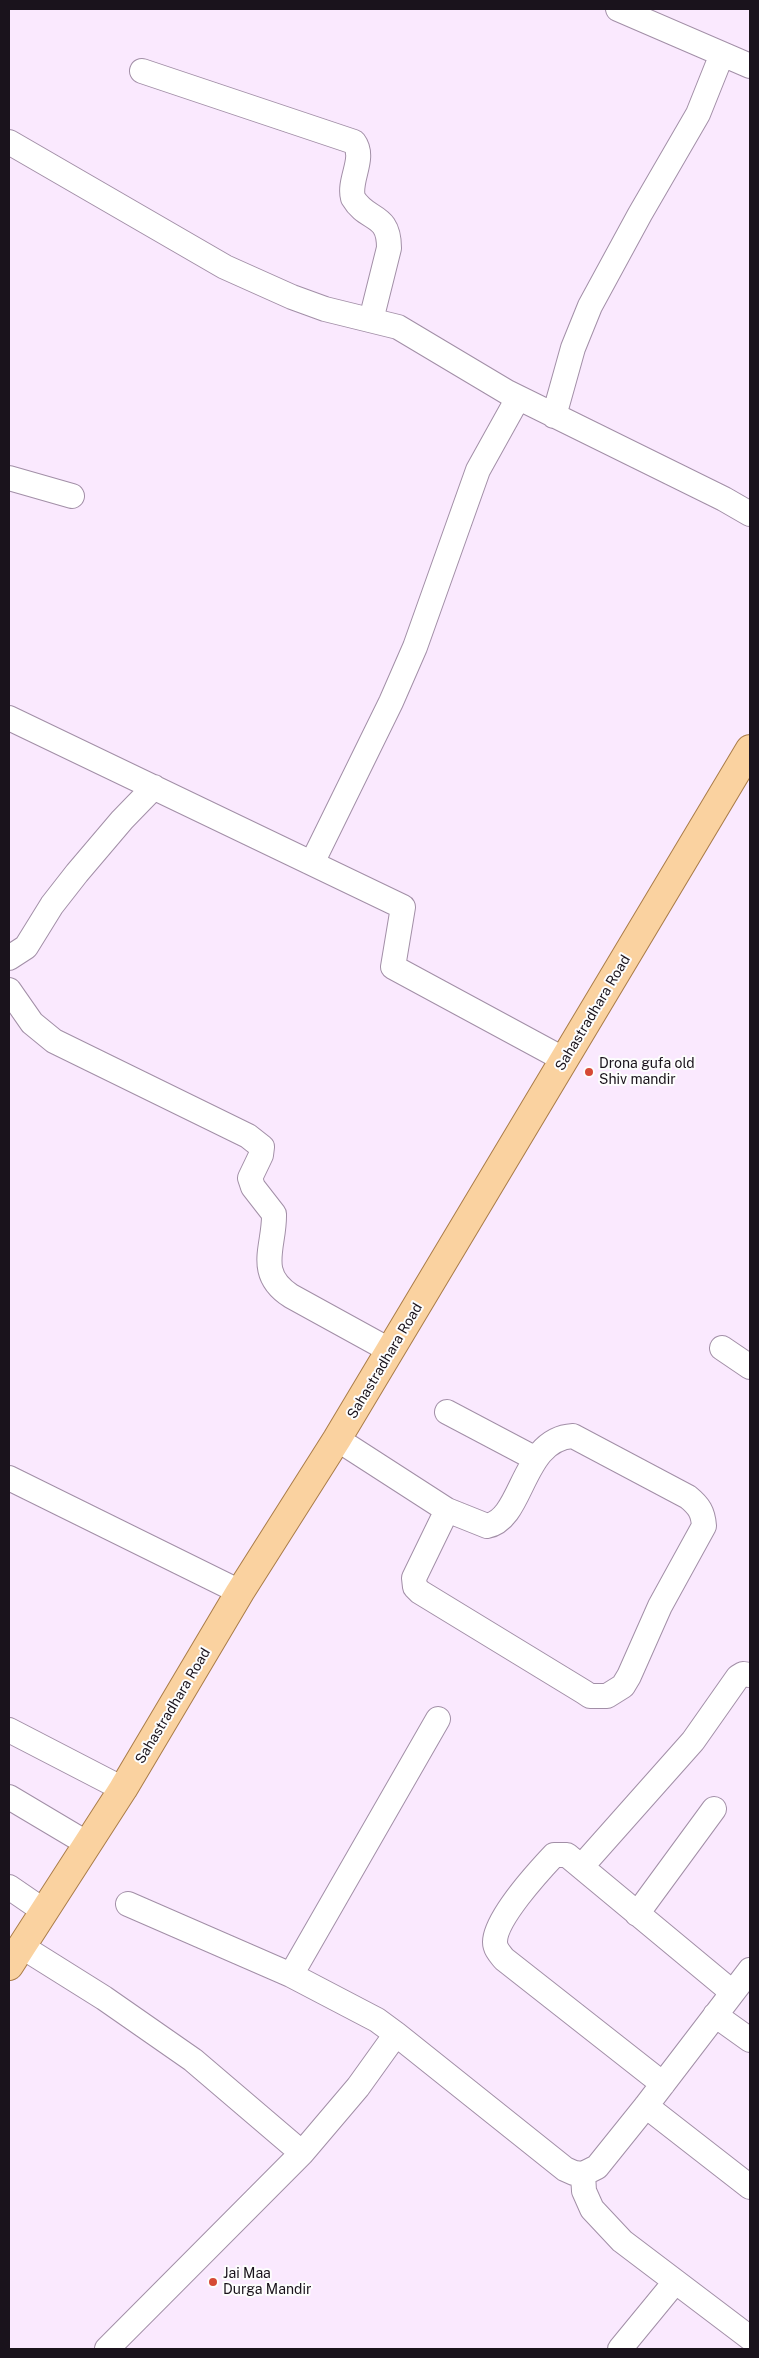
<!DOCTYPE html>
<html>
<head>
<meta charset="utf-8">
<style>
  body { margin:0 }
  #map { position:relative; width:759px; height:2358px; overflow:hidden; background:#fae9fe; font-family:"Public Sans",sans-serif }
  canvas { display:block }
  .frame { position:absolute; inset:0; border:10px solid #1a131c; pointer-events:none }
</style>
</head>
<body>
<div id="map">
<canvas width="759" height="2358"></canvas>
<div class="frame"></div>
</div>
<script>
const context = document.querySelector('canvas').getContext('2d');
context.lineJoin = 'round';
function trace(path, color, width, dash) {
  context.strokeStyle = color;
  context.lineWidth = width;
  context.lineCap = dash ? 'butt' : 'round';
  context.setLineDash(dash || []);
  context.stroke(path);
}
function label(font, color, halo, rows, align = 'center') {
  context.font = font + ' "Public Sans",sans-serif';
  context.lineWidth = 4;
  context.setLineDash([]);
  context.textBaseline = 'middle';
  context.strokeStyle = halo;
  context.fillStyle = color;
  for (const [text, x, y, turn = 0] of rows) {
    context.save();
    context.translate(x, y);
    context.rotate((+turn || 0) * Math.PI / 180);
    context.textAlign = isNaN(turn) ? turn : align;
    if (halo) context.strokeText(text, 0, 0);
    context.fillText(text, 0, 0);
    context.restore();
  }
}
const minor = new Path2D(`
  M618 9 750 66
  M142 71 354 142C366 158 348 180 353 198 367 222 389 212 389 248L371 320
  M9 142 225 267 292 297 325 309 398 327 507 392 724 499 750 514
  M554 416 573 348 590 306 640 214 698 114 722 54
  M9 478 72 496
  M9 718 403 907 393 967 565 1060
  M312 863 391 702 415 647 478 470 518 398
  M9 958 26 947 52 905 77 873 122 820 154 787
  M9 990 32 1023 54 1041 248 1136 262 1147 261 1155 250 1178 253 1187 274 1214C275 1246 255 1273 291 1296L391 1351
  M722 1348 750 1367
  M447 1412 536 1459
  M337 1439 447 1510 487 1526C524 1519 521 1439 573 1436L688 1497C699 1506 703 1512 704 1526L660 1606 629 1676 623 1686 607 1696H590L584 1692 420 1592 415 1587 414 1578 447 1510
  M9 1478 240 1592
  M9 1730 123 1789
  M9 1797 88 1844
  M582 1866 693 1741 738 1677 743 1674 750 1675
  M9 1887 44 1911
  M637 1914 714 1809
  M21 1946 104 1998 193 2060 302 2153
  M291 1975 438 1719
  M715 2015 750 2040
  M396 2034 565 2169 574 2173 583 2174 597 2167 646 2106 750 1970
  M663 2084 504 1959C500 1954 495 1949 495 1942 495 1919 538 1872 554 1855H567L732 1992
  M646 2106 750 2187
  M583 2174 584 2191 592 2209 622 2241 750 2338
  M107 2349 302 2153 358 2087 396 2034 377 2020 291 1975 128 1904
  M620 2349 675 2282`);
const major = new Path2D(`
  M9 1966 123 1789 240 1592 337 1439 750 749`);
trace(minor, '#a28fa7', 26);
trace(major, '#a97c48', 30);
trace(minor, '#fff', 24);
trace(major, '#fad2a0', 28);
for (const [x, y, r, color] of [
  [589,1072,5,"#d64935"],
  [213,2282,5,"#d64935"]
]) {
  const dot = new Path2D();
  dot.arc(x, y, r, 0, 2 * Math.PI);
  context.fillStyle = color;
  context.fill(dot);
  trace(dot, '#fdfdfd', 2);
}
label('14px', '#1a131c', '#fdfdfd', [
  ["Sahastradhara Road",593,1013,-59],
  ["Sahastradhara Road",385,1361,-59],
  ["Sahastradhara Road",173,1706,-59]
]);
label('14px', '#1a131c', '#fdfdfd', [
  ["Drona gufa old",599,1064],
  ["Shiv mandir",599,1080],
  ["Jai Maa",223,2274],
  ["Durga Mandir",223,2290]
], 'left');
</script>
</body>
</html>
